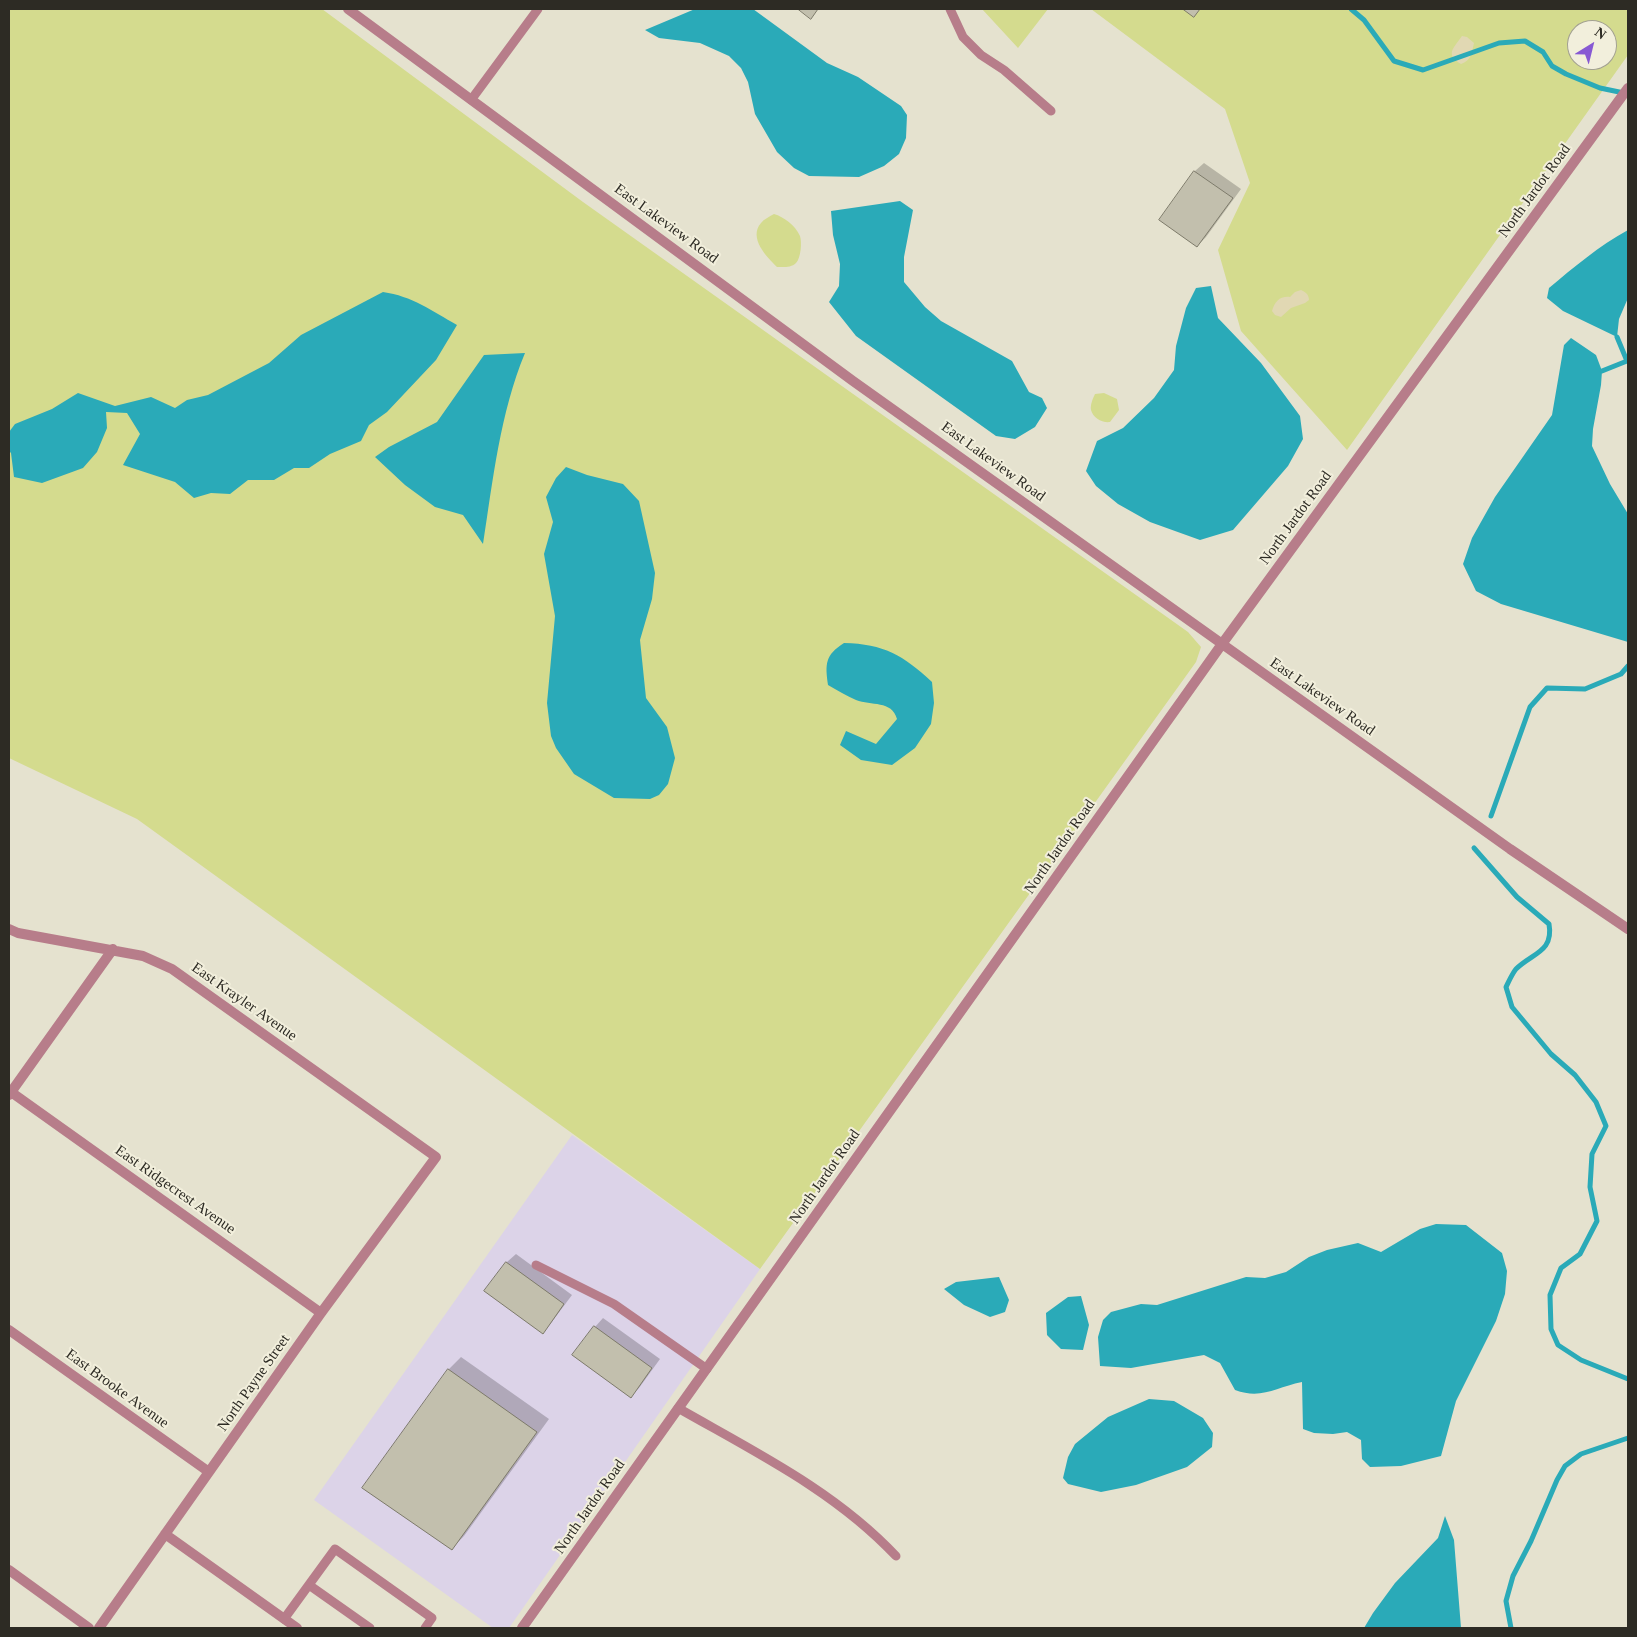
<!DOCTYPE html>
<html>
<head>
<meta charset="utf-8">
<style>
  body { margin:0 }
  #map { position:relative; width:1637px; height:1637px; overflow:hidden; background:#e5e2cf; font-family:Georgia,serif }
  canvas { display:block }
  .frame { position:absolute; inset:0; border:10px solid #2d2b24; pointer-events:none }
  .north { position:absolute; left:1567px; top:20px; width:50px; height:50px; box-sizing:border-box; background:#f2efdc; border:1px solid #a3a192; border-radius:50%; rotate:36deg; font-size:14px; font-weight:700; line-height:20px; text-align:center; color:#2d2b24 }
  .north::after { content:''; display:block; margin:auto; width:18px; height:22px; background:#8759d3; clip-path:polygon(50% 0,100% 100%,50% 72%,0 100%) }
</style>
</head>
<body>
<div id="map">
<canvas width="1637" height="1637"></canvas>
<div class="frame"></div>
<div class="north">N</div>
</div>
<script>
const context = document.querySelector('canvas').getContext('2d');
context.lineJoin = 'round';
function paint(path, color) {
  context.fillStyle = color;
  context.fill(path, 'evenodd');
}
function trace(path, color, width, dash) {
  context.strokeStyle = color;
  context.lineWidth = width;
  context.lineCap = dash ? 'butt' : 'round';
  context.setLineDash(dash || []);
  context.stroke(path);
}
function label(font, color, halo, rows, align = 'center') {
  context.font = font + ' Georgia,serif';
  context.lineWidth = 4;
  context.setLineDash([]);
  context.textBaseline = 'middle';
  context.strokeStyle = halo;
  context.fillStyle = color;
  for (const [text, x, y, turn = 0] of rows) {
    context.save();
    context.translate(x, y);
    context.rotate((+turn || 0) * Math.PI / 180);
    context.textAlign = isNaN(turn) ? turn : align;
    if (halo) context.strokeText(text, 0, 0);
    context.fillText(text, 0, 0);
    context.restore();
  }
}
paint(new Path2D(`
  M572 1135 760 1269 509 1628H493L314 1500Z`), '#dcd3e8');
paint(new Path2D(`
  M9 9H322L583 202 1188 632 1201 647 1196 662 760 1269 137 819 9 758Z
  M982 9H1048L1018 48Z
  M1091 9H1628V55L1347 450 1241 331 1218 250 1250 183 1225 109ZM1577 30H1607V60H1577Z
  M774 214C784 217 795 225 800 236 802 242 801 258 796 263 791 268 783 267 777 267 767 257 748 238 761 223 764 219 769 217 774 214Z
  M1104 393 1117 399 1119 410 1110 422C1102 423 1093 418 1091 410 1090 405 1093 398 1095 394Z`), '#d4db8e');
paint(new Path2D(`
  M1462 36 1467 37 1474 43C1472 52 1471 61 1461 64 1445 54 1453 49 1462 36Z
  M1301 290C1305 292 1309 294 1309 300L1305 303 1291 308 1281 317 1275 315 1272 311C1275 301 1280 296 1290 297L1295 292Z`), '#e1d8b3');
paint(new Path2D(`
  M695 9H753L827 63 858 77 901 106 907 115 906 138 899 154 884 166 859 177 809 176 794 168 777 152 755 114 748 82 741 68 729 56 700 43 659 38 645 30Z
  M900 201 913 210 904 257V282L925 307 941 321 1012 361 1029 392 1042 398 1047 408 1035 427 1015 439 996 436 856 336 829 302 839 286 840 264 833 235 831 211Z
  M1628 230V298L1619 319 1617 337 1563 311 1547 298 1549 288C1574 267 1599 246 1628 230Z
  M1211 286 1218 318 1261 363 1300 416 1303 439 1288 466 1233 530 1200 540 1150 522 1118 504 1096 486 1086 471 1097 441 1123 428 1154 398 1174 370 1176 346 1186 308 1196 288Z
  M383 292C412 296 432 311 457 325L436 360 387 412 369 425 361 441 330 454 309 468H294L274 480H248L230 494 211 493 194 498 175 482 123 465 140 434 127 413 106 412 107 428 97 452 83 468 42 483 14 477 11 453 9 451V432L15 424 52 409 78 393 115 406 151 397 175 408 187 400 208 395 269 363 301 335Z
  M1571 338 1596 355 1602 371 1601 385 1593 429 1592 446 1610 484 1628 514V642L1501 604 1476 591 1463 564 1472 538 1495 497 1552 415 1564 345Z
  M525 353C500 413 493 480 483 544L463 515 435 507 405 485 375 457 389 447 437 422 484 355Z
  M566 467 587 475 623 484 639 501 655 573 652 599 640 640 646 698 667 727 675 758 668 784 659 795 650 799 614 798 574 774 556 748 551 736 547 703 555 616 544 554 553 522 546 497 556 478Z
  M844 643C884 644 903 655 932 682L934 703 931 724 915 748 892 765 861 760 840 745 846 731 876 744 897 719C892 700 871 706 856 700 847 696 837 690 828 685 825 664 825 655 844 643Z
  M1436 1224 1466 1225 1502 1253 1507 1271 1505 1294 1496 1321 1456 1401 1441 1456 1401 1466 1370 1467 1362 1459 1361 1440 1347 1432 1333 1434 1314 1433 1303 1429 1302 1382C1276 1387 1262 1400 1235 1390L1220 1363 1204 1355 1131 1368 1100 1366 1098 1337 1103 1320 1111 1312 1141 1304 1157 1305 1246 1277 1265 1278 1286 1272 1309 1257 1327 1250 1358 1243 1381 1252 1420 1229Z
  M999 1277 1009 1300 1005 1312 990 1317 964 1305 944 1289 956 1282Z
  M1081 1296 1089 1325 1083 1350 1061 1349 1047 1335 1046 1313 1068 1297Z
  M1149 1399 1174 1401 1203 1418 1213 1433 1212 1447 1187 1467 1136 1485 1101 1492 1068 1484 1063 1478 1068 1457 1075 1444 1108 1417Z
  M1445 1516 1454 1540 1461 1628H1364L1373 1613 1395 1583 1438 1538Z`), '#2aaab8');
paint(new Path2D(`
  M1204 163 1241 189 1206 237 1197 246 1160 219 1195 171Z
  M516 1254 572 1295 551 1323 543 1332 486 1291 507 1262Z
  M603 1318 660 1359 639 1388 630 1396 595 1327Z
  M461 1357 549 1419 464 1536 452 1548 364 1487 449 1369Z`), '#0003');
trace(new Path2D(`
  M1351 9 1364 20 1394 61 1423 70 1499 43 1525 41 1543 52 1552 66 1566 74 1600 88 1624 93
  M1602 371 1627 361 1617 337
  M1491 816 1530 707 1547 688 1585 689 1621 674 1628 666
  M1474 848 1517 897 1549 924C1554 952 1532 953 1516 969 1512 974 1509 981 1506 987L1512 1007 1551 1054 1575 1075 1596 1102 1606 1126 1592 1154 1590 1187 1597 1221 1580 1254 1561 1268 1550 1295 1551 1329 1558 1345 1581 1360 1628 1379
  M1511 1628 1506 1601 1513 1576 1531 1541 1557 1480 1565 1466 1581 1454 1628 1438`), '#2aaab8', 5);
const building = new Path2D(`
  M798 9H818L811 19Z
  M1183 9H1200L1194 17Z
  M1194 171 1233 198 1197 247 1159 220Z
  M506 1262 564 1304 543 1334 484 1291Z
  M594 1326 652 1368 631 1398 572 1355Z
  M448 1369 537 1432 452 1550 362 1488Z`);
paint(building, '#c2bfad');
trace(building, '#7d7a6a', 1);
trace(new Path2D(`
  M950 9 963 37 981 55 1004 70 1051 111
  M471 100 538 9
  M536 1265 614 1304 707 1369
  M678 1408C755 1452 835 1491 896 1556
  M309 1585 370 1628
  M284 1619 335 1549 432 1618 425 1628`), '#b77d8a', 9);
trace(new Path2D(`
  M9 929 18 933 143 956 172 969 436 1157 321 1313 99 1628
  M11 1092 321 1313
  M9 1095 113 949
  M9 1330 209 1472
  M165 1534 297 1628
  M9 1570 89 1628`), '#b77d8a', 10);
trace(new Path2D(`
  M348 9 853 381 1510 849 1628 929
  M522 1628 1222 644 1628 88`), '#b77d8a', 10);
label('15px', '#2d2b24', '#f2efdc', [
  ["North Jardot Road",1535,191,-54],
  ["East Lakeview Road",666,224,36],
  ["East Lakeview Road",993,462,36],
  ["North Jardot Road",1296,518,-54],
  ["East Lakeview Road",1322,697,35],
  ["North Jardot Road",1060,847,-55],
  ["East Krayler Avenue",244,1002,35],
  ["North Jardot Road",825,1177,-55],
  ["East Ridgecrest Avenue",175,1190,35],
  ["North Payne Street",254,1383,-55],
  ["East Brooke Avenue",117,1389,36],
  ["North Jardot Road",590,1507,-55]
]);
</script>
</body>
</html>
